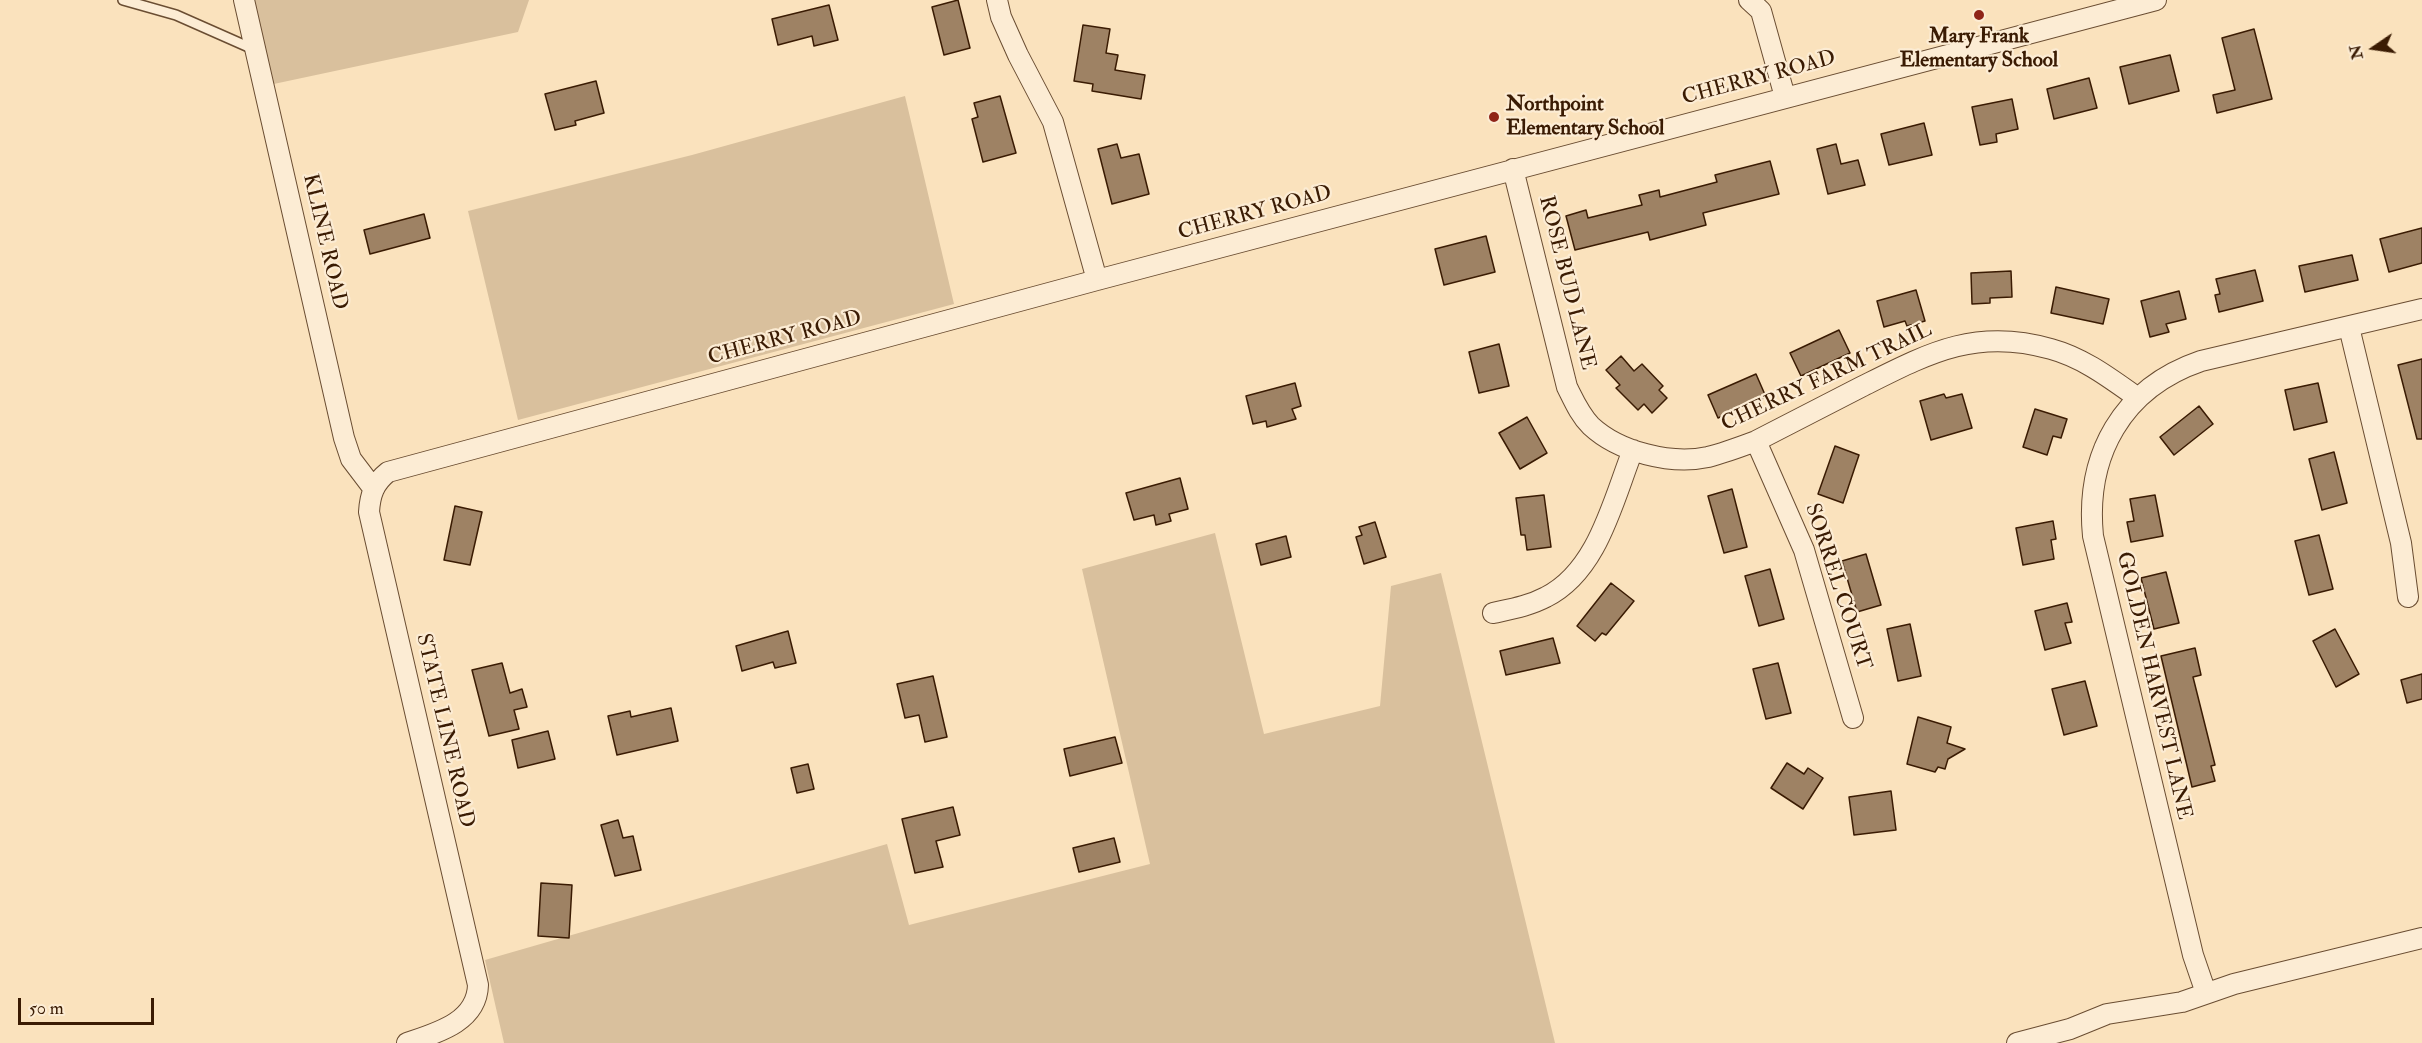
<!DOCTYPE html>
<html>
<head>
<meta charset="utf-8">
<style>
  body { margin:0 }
  #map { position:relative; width:2422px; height:1043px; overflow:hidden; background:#fae2bd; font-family:"IM FELL Double Pica",serif }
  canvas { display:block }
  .north { position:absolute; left:2344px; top:18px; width:60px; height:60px; -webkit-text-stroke:4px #fcecd4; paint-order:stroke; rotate:257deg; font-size:16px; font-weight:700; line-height:24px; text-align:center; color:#3a1b03 }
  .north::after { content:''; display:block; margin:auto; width:21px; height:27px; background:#3a1b03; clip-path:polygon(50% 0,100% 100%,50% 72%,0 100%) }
  .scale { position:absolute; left:18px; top:998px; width:136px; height:27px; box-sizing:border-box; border:3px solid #3a1b03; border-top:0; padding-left:8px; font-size:18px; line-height:21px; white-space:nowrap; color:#3a1b03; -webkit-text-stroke:4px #fcecd4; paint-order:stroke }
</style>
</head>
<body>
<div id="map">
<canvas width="2422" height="1043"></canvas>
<div class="north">N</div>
<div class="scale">50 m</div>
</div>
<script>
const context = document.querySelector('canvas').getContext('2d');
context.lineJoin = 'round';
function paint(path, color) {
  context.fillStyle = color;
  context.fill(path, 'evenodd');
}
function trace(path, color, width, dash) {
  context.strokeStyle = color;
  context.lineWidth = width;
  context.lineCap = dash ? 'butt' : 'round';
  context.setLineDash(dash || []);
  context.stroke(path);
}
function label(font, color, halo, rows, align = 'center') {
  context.font = font + ' "IM FELL Double Pica",serif';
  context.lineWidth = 4.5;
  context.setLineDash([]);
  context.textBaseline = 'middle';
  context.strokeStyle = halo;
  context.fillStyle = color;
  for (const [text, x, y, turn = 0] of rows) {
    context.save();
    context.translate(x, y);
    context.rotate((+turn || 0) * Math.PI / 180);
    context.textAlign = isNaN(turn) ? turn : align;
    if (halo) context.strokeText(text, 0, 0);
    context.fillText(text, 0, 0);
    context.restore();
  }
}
paint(new Path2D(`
  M249 0H529L518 32 269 85Z
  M905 96 954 304 518 420 468 211 692 155Z
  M1215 533 1264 734 1380 706 1391 586 1441 573 1555 1043H504L485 960 887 844 909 925 1150 864 1082 569Z`), '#d9c09d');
const building = new Path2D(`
  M958 0 970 48 944 55 932 7Z
  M829 5 838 40 814 46 812 36 778 45 772 19Z
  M1083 25 1110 29 1106 53 1118 55 1115 70 1145 75 1141 99 1092 91 1093 84 1074 81Z
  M2254 29 2272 99 2217 113 2213 95 2235 90 2222 38Z
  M2170 55 2179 91 2129 104 2120 67Z
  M2089 78 2097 108 2054 119 2047 89Z
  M596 81 604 113 575 121 576 125 555 130 545 94Z
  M1000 96 1016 153 983 162 972 119 978 117 974 103Z
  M2012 99 2018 129 1996 134 1997 142 1980 145 1972 107Z
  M1924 123 1932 155 1889 165 1881 134Z
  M1117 144 1121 158 1139 154 1149 194 1112 204 1098 149Z
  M1836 144 1841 164 1858 160 1865 185 1828 194 1817 149Z
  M1770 161 1779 194 1703 213 1706 225 1650 240 1648 232 1575 250 1566 216 1586 210 1588 218 1642 205 1639 195 1659 190 1660 197 1717 182 1715 175Z
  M424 214 430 238 370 254 364 230Z
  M2422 228V263L2389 272 2380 239Z
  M1486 236 1495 272 1444 285 1435 249Z
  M2352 255 2358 280 2305 292 2299 266Z
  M2255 270 2263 301 2219 312 2215 295 2220 294 2216 279Z
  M2011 271 2012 297 1990 298V303L1972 304 1971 273Z
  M2056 287 2109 299 2103 324 2051 313Z
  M1916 290 1925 321 1907 326 1905 321 1884 327 1877 301Z
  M2179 291 2186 319 2166 324 2169 332 2150 337 2141 301Z
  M1839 330 1850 353 1801 376 1790 353Z
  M1499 344 1509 386 1479 393 1469 352Z
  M1621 356 1634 371 1642 364 1663 386 1659 390 1667 398 1652 413 1644 404 1638 410 1616 388 1620 385 1606 370Z
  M2422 359V439H2417L2398 365Z
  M1756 374 1766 397 1718 418 1708 395Z
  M1295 383 1301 406 1292 409 1296 419 1267 427 1266 421 1253 424 1246 396Z
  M2318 383 2327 422 2294 430 2285 390Z
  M1944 394 1946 398 1962 394 1972 428 1931 440 1920 401Z
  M2199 406 2213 424 2174 455 2160 437Z
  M2035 409 2067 419 2061 438 2053 436 2047 455 2023 447Z
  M1527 417 1547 453 1520 469 1499 433Z
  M1835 446 1859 455 1843 503 1818 494Z
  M2334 452 2347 503 2322 510 2309 459Z
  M1180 478 1188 509 1169 514 1171 521 1156 525 1154 515 1134 520 1126 493Z
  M1732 489 1747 547 1724 553 1708 496Z
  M1544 495 1551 547 1527 550 1525 535H1521L1516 498Z
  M2155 495 2163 536 2131 542 2127 522 2134 521 2130 499Z
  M455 506 482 512 470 565 444 560Z
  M2053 521 2056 539 2051 540 2054 559 2023 565 2016 528Z
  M1375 522 1386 557 1364 564 1356 537 1362 535 1359 527Z
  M2319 535 2333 589 2309 595 2295 541Z
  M1286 536 1291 557 1261 565 1256 544Z
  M1866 554 1881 605 1857 612 1842 561Z
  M1770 569 1784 619 1759 626 1745 576Z
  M2166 572 2179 623 2154 629 2141 578Z
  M1611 583 1634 601 1606 635 1602 633 1595 641 1577 626Z
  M2067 603 2072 622 2065 623 2071 643 2045 650 2035 611Z
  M1910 624 1921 676 1898 681 1887 629Z
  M2335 629 2359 674 2336 687 2313 641Z
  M788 631 796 663 775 668 773 662 742 671 736 646Z
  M1553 638 1560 663 1506 675 1500 651Z
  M2195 648 2201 675 2193 677 2215 765 2211 766 2215 781 2192 787 2161 656Z
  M502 663 510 693 522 689 527 707 514 710 519 729 489 736 472 670Z
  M1778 663 1791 713 1766 719 1753 669Z
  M2422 674V699L2407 703 2401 680Z
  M933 676 947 737 925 742 919 715 905 718 897 684Z
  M2085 681 2097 726 2064 735 2052 689Z
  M671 708 678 741 617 755 608 716 630 711 631 717Z
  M1918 717 1951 727 1947 743 1965 749 1948 759 1945 769 1938 767 1935 772 1907 764Z
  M548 731 555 759 518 768 512 740Z
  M1115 737 1122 763 1070 776 1064 749Z
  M1787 763 1804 774 1808 768 1823 778 1803 809 1771 788Z
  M808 764 814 789 797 793 791 768Z
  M1891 791 1896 830 1854 835 1849 797Z
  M953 807 960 835 936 841 943 867 915 873 902 819Z
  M618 820 623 838 633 836 641 870 615 876 601 825Z
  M1114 838 1120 862 1079 872 1073 848Z
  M541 883 572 885 569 938 538 936Z`);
paint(building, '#9e8264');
trace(building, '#3a1b03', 1.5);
const service = new Path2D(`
  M123 0 176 15 253 49`);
const minor = new Path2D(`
  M244 0 344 438 351 459 373 488
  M997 0 1001 17 1018 55 1053 122 1097 280
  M1749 0 1761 11 1785 97
  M1513 169 1567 387C1574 401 1580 415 1591 426 1619 452 1671 465 1708 457 1724 453 1740 447 1756 441 1791 423 1826 405 1861 387 1927 354 1975 327 2051 349 2084 358 2111 379 2138 398
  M2349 327 2401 543 2408 597
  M1756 441 1804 550 1853 718
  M1493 613C1511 609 1529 606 1546 597 1598 571 1613 500 1633 450
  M2206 993 2193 955 2093 536C2085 455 2122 388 2201 361L2422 309
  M407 1043C437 1033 477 1022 478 985L369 512C370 495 374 483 388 472L1097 280 2156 0
  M2017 1043 2070 1029 2107 1014 2182 1002 2234 984 2422 938`);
trace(service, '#6a4d32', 12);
trace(minor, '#6a4d32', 22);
trace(service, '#fcecd4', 9);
trace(minor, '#fcecd4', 20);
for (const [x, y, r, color] of [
  [1979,15,6,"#8f2418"],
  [1494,117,6,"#8f2418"]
]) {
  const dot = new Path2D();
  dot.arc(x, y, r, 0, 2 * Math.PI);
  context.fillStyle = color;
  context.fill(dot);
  trace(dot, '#fcecd4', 2);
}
label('bold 21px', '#3a1b03', '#fcecd4', [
  ["Mary Frank",1979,37],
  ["Elementary School",1979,61],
  ["Northpoint",1506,105,"left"],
  ["Elementary School",1506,129,"left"]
]);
label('21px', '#3a1b03', '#fcecd4', [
  ["CHERRY ROAD",1759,79,-15],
  ["CHERRY ROAD",1255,214,-15],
  ["KLINE ROAD",324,242,77],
  ["ROSE BUD LANE",1566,283,76],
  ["CHERRY ROAD",785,339,-15],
  ["CHERRY FARM TRAIL",1827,378,-25],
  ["SORREL COURT",1837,587,72],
  ["GOLDEN HARVEST LANE",2153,686,77],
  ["STATE LINE ROAD",444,731,77]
]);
</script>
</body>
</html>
